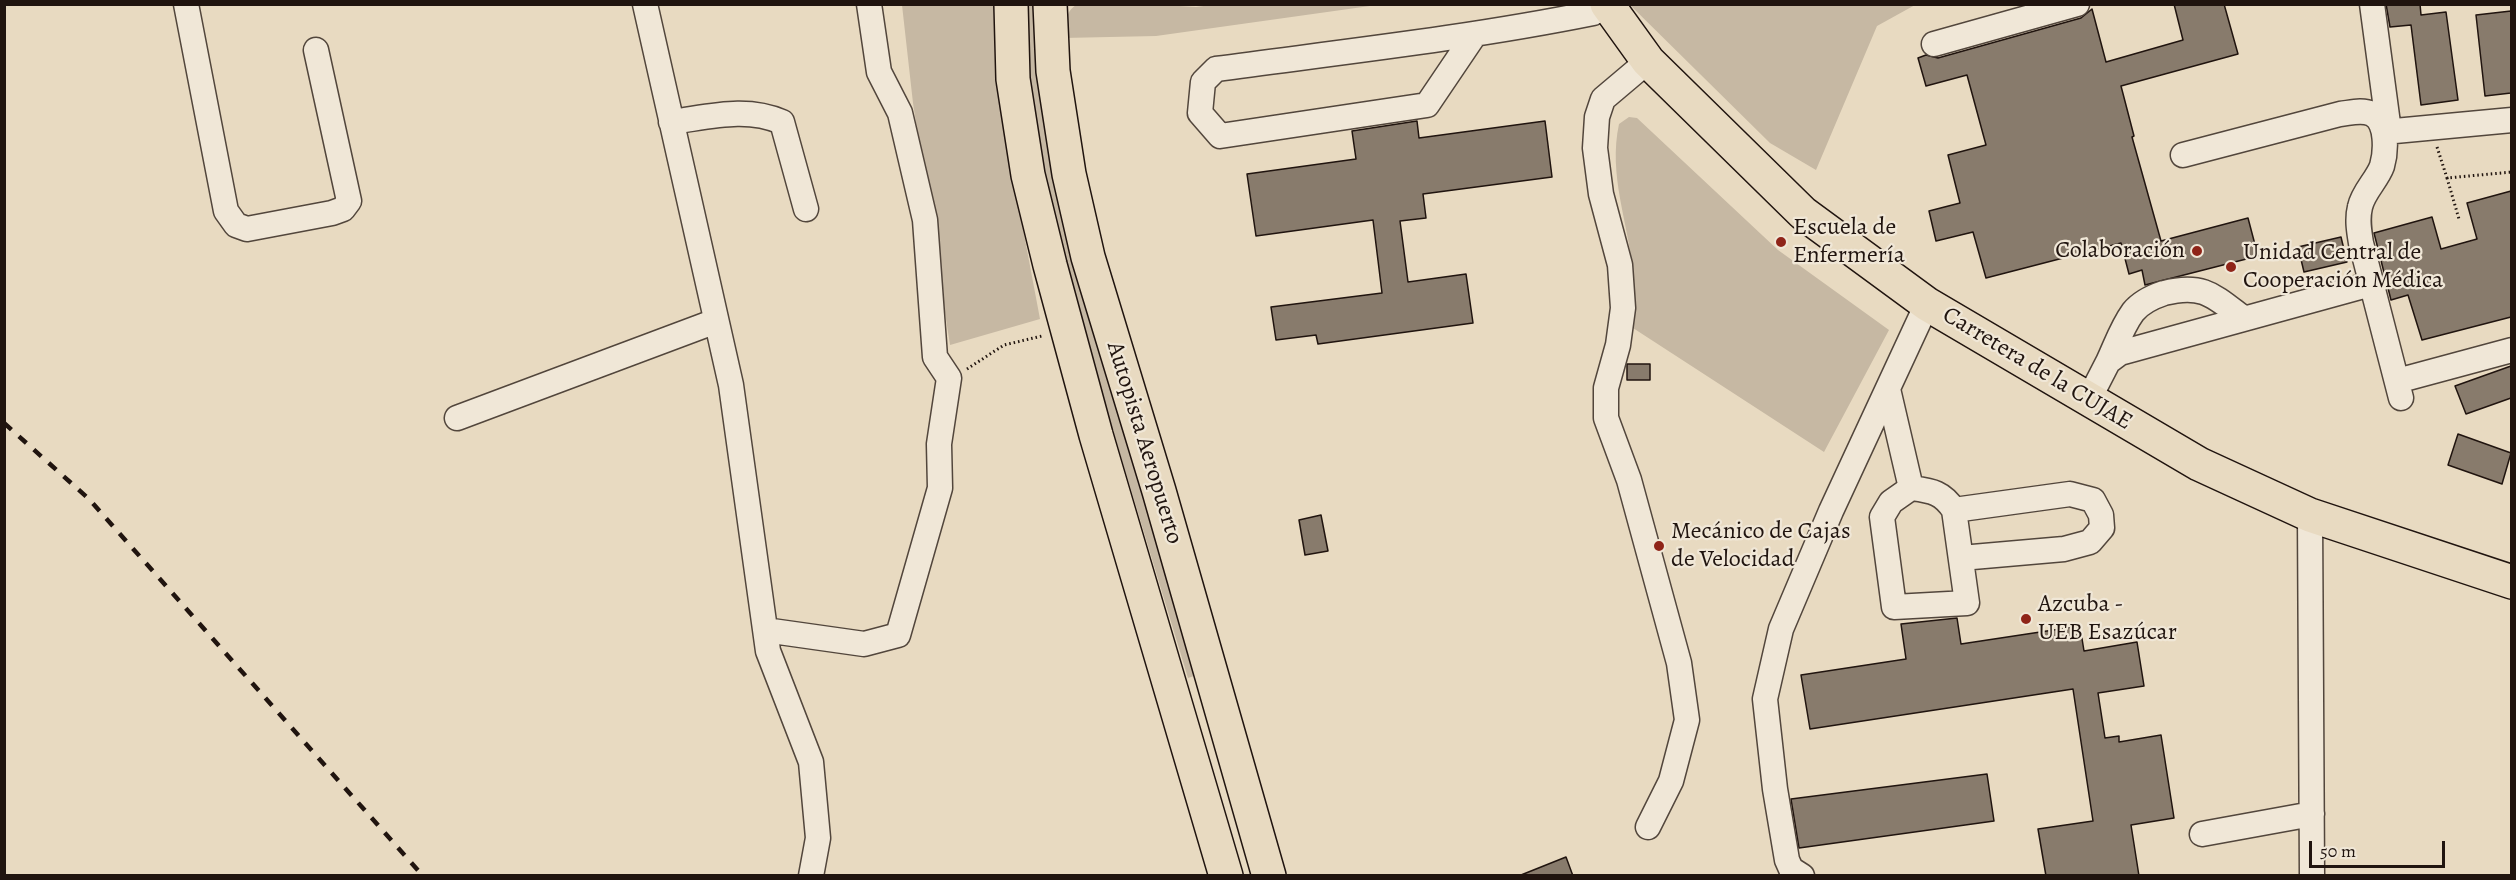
<!DOCTYPE html>
<html>
<head>
<meta charset="utf-8">
<style>
  body { margin:0 }
  #map { position:relative; width:2516px; height:880px; overflow:hidden; background:#e8dac1; font-family:Alegreya,serif }
  canvas { display:block }
  .frame { position:absolute; inset:0; border:6px solid #20140f; pointer-events:none }
  .scale { position:absolute; left:2309px; top:841px; width:136px; height:27px; box-sizing:border-box; border:3px solid #20140f; border-top:0; padding-left:8px; font-size:18px; line-height:21px; white-space:nowrap; color:#20140f; -webkit-text-stroke:4px #f0e7d7; paint-order:stroke }
</style>
</head>
<body>
<div id="map">
<canvas width="2516" height="880"></canvas>
<div class="frame"></div>
<div class="scale">50 m</div>
</div>
<script>
const context = document.querySelector('canvas').getContext('2d');
context.lineJoin = 'round';
function paint(path, color) {
  context.fillStyle = color;
  context.fill(path, 'evenodd');
}
function trace(path, color, width, dash) {
  context.strokeStyle = color;
  context.lineWidth = width;
  context.lineCap = dash ? 'butt' : 'round';
  context.setLineDash(dash || []);
  context.stroke(path);
}
function label(font, color, halo, rows, align = 'center') {
  context.font = font + ' Alegreya,serif';
  context.lineWidth = 4.5;
  context.setLineDash([]);
  context.textBaseline = 'middle';
  context.strokeStyle = halo;
  context.fillStyle = color;
  for (const [text, x, y, turn = 0] of rows) {
    context.save();
    context.translate(x, y);
    context.rotate((+turn || 0) * Math.PI / 180);
    context.textAlign = isNaN(turn) ? turn : align;
    if (halo) context.strokeText(text, 0, 0);
    context.fillText(text, 0, 0);
    context.restore();
  }
}
paint(new Path2D(`
  M1146 4 1196 7 1219 4 1377 5 1156 36 1063 38C1065 25 1065 12 1076 5Z
  M902 5H994L995 80 1040 319 950 345 913 103Z
  M1020 5H1040L1197 675 1188 678 1060 255 1041 175Z
  M1630 5H1915L1877 26 1816 170 1770 143Z
  M1629 117 1637 118 1778 250 1889 330 1824 452 1633 328C1633 310 1635 290 1633 272 1628 221 1608 175 1619 124Z`), '#c6b8a3');
const building = new Path2D(`
  M2174 4H2224L2238 54 2121 86 2134 136 2132 137 2161 241 2248 218 2258 256 2145 285 2142 270 2129 274 2121 243 1986 278 1973 232 1936 241 1929 211 1960 203 1948 155 1986 145 1967 75 1926 86 1918 58 1926 55 1938 58 2081 18 2092 9 2106 62 2183 40Z
  M2386 4H2420L2421 15 2446 12 2458 100 2421 105 2411 25 2390 27Z
  M2511 11V93L2485 96 2476 15Z
  M1417 121 1419 138 1545 121 1552 177 1423 194 1426 218 1400 221 1408 282 1466 274 1473 323 1318 344 1316 335 1276 340 1271 307 1382 293 1373 220 1256 236 1247 174 1356 159 1352 131Z
  M2511 191V317L2422 340 2408 295 2391 300 2374 233 2432 217 2441 249 2477 239 2467 203Z
  M2341 237 2347 262 2304 272 2298 247Z
  M1627 364H1650V380H1627Z
  M2511 366V398L2466 414 2455 386Z
  M2458 434 2511 453 2502 484 2448 465Z
  M1321 515 1328 551 1305 555 1299 520Z
  M1957 618 1961 644 2080 626 2084 651 2137 642 2144 686 2098 693 2105 738 2119 736V742L2161 735 2174 818 2131 825 2139 876H2046L2038 829 2093 821 2073 689 1810 729 1801 675 1906 659 1901 624Z
  M1987 774 1994 821 1799 848 1791 799Z
  M1566 857 1573 876H1521V875Z`);
paint(building, '#887b6c');
trace(building, '#20140f', 1.5);
const minor = new Path2D(`
  M186 4 226 211 236 225 247 229 332 213 343 209 349 201 316 50
  M645 4 731 385 768 651 811 762 818 838 811 876
  M2372 4 2389 131
  M1475 34 1427 105 1220 136 1200 113 1203 82 1216 69C1342 52 1469 38 1593 13
  M1934 44 2077 4
  M1648 61 1603 99 1597 117 1595 148 1601 194 1620 265 1623 308 1618 345 1606 388V418L1629 480 1679 663 1687 720 1671 781 1648 827
  M671 122C709 117 746 106 782 122L806 209
  M2384 132 2512 120
  M2183 155 2340 114C2350 113 2362 109 2372 114 2388 122 2386 152 2382 166 2377 180 2363 192 2360 207 2357 219 2359 231 2361 243L2401 398
  M2108 362C2116 345 2122 327 2133 312 2141 302 2152 297 2164 293 2203 283 2214 296 2243 318
  M2397 381 2512 350
  M1888 389 1911 488 1891 502 1882 517 1894 607 1967 603 1954 510C1942 492 1932 491 1911 488
  M2089 399 2108 362 2120 353 2371 284
  M457 418 716 321
  M1954 510 2070 494 2093 500 2101 515 2102 528 2090 542 2064 549 1961 558
  M2310 515 2312 876
  M765 630 864 644 898 635 940 488 939 444 949 378 935 357 925 220 900 113 879 72 869 4
  M2202 834 2312 814
  M1802 876 1791 869 1787 860 1775 789 1765 699 1781 629 1831 511 1927 304`);
const highway = new Path2D(`
  M1011 4 1013 79 1028 175 1050 265 1096 435 1226 876
  M1050 4 1053 71 1069 174 1088 257 1159 491 1269 876
  M1607 4 1648 61 1803 213 1927 304 2199 464 2310 515 2512 582`);
trace(minor, '#52463c', 27);
trace(highway, '#20140f', 36);
trace(new Path2D(`
  M2437 147 2447 178 2512 172
  M2447 178 2459 219
  M967 369 1004 345 1042 336`), '#20140f', 3, [1.5, 3]);
trace(minor, '#f0e7d7', 24);
trace(highway, '#e8dac1', 33);
trace(new Path2D(`
  M4 423 89 499 423 876`), '#20140f', 4.5, [10, 10]);
for (const [x, y, r, color] of [
  [1781,242,6,"#8f2418"],
  [2197,251,6,"#8f2418"],
  [2231,267,6,"#8f2418"],
  [1659,546,6,"#8f2418"],
  [2026,619,6,"#8f2418"]
]) {
  const dot = new Path2D();
  dot.arc(x, y, r, 0, 2 * Math.PI);
  context.fillStyle = color;
  context.fill(dot);
  trace(dot, '#f0e7d7', 2);
}
label('24px', '#20140f', '#f0e7d7', [
  ["Escuela de",1793,228],
  ["Enfermería",1793,256],
  ["Colaboración",2185,251,"right"],
  ["Unidad Central de",2243,253],
  ["Cooperación Médica",2243,281],
  ["Mecánico de Cajas",1671,532],
  ["de Velocidad",1671,560],
  ["Azcuba -",2038,605],
  ["UEB Esazúcar",2038,633]
], 'left');
label('24px', '#20140f', '#f0e7d7', [
  ["Carretera de la CUJAE",2037,369,31],
  ["Autopista Aeropuerto",1144,443,73]
]);
</script>
</body>
</html>
